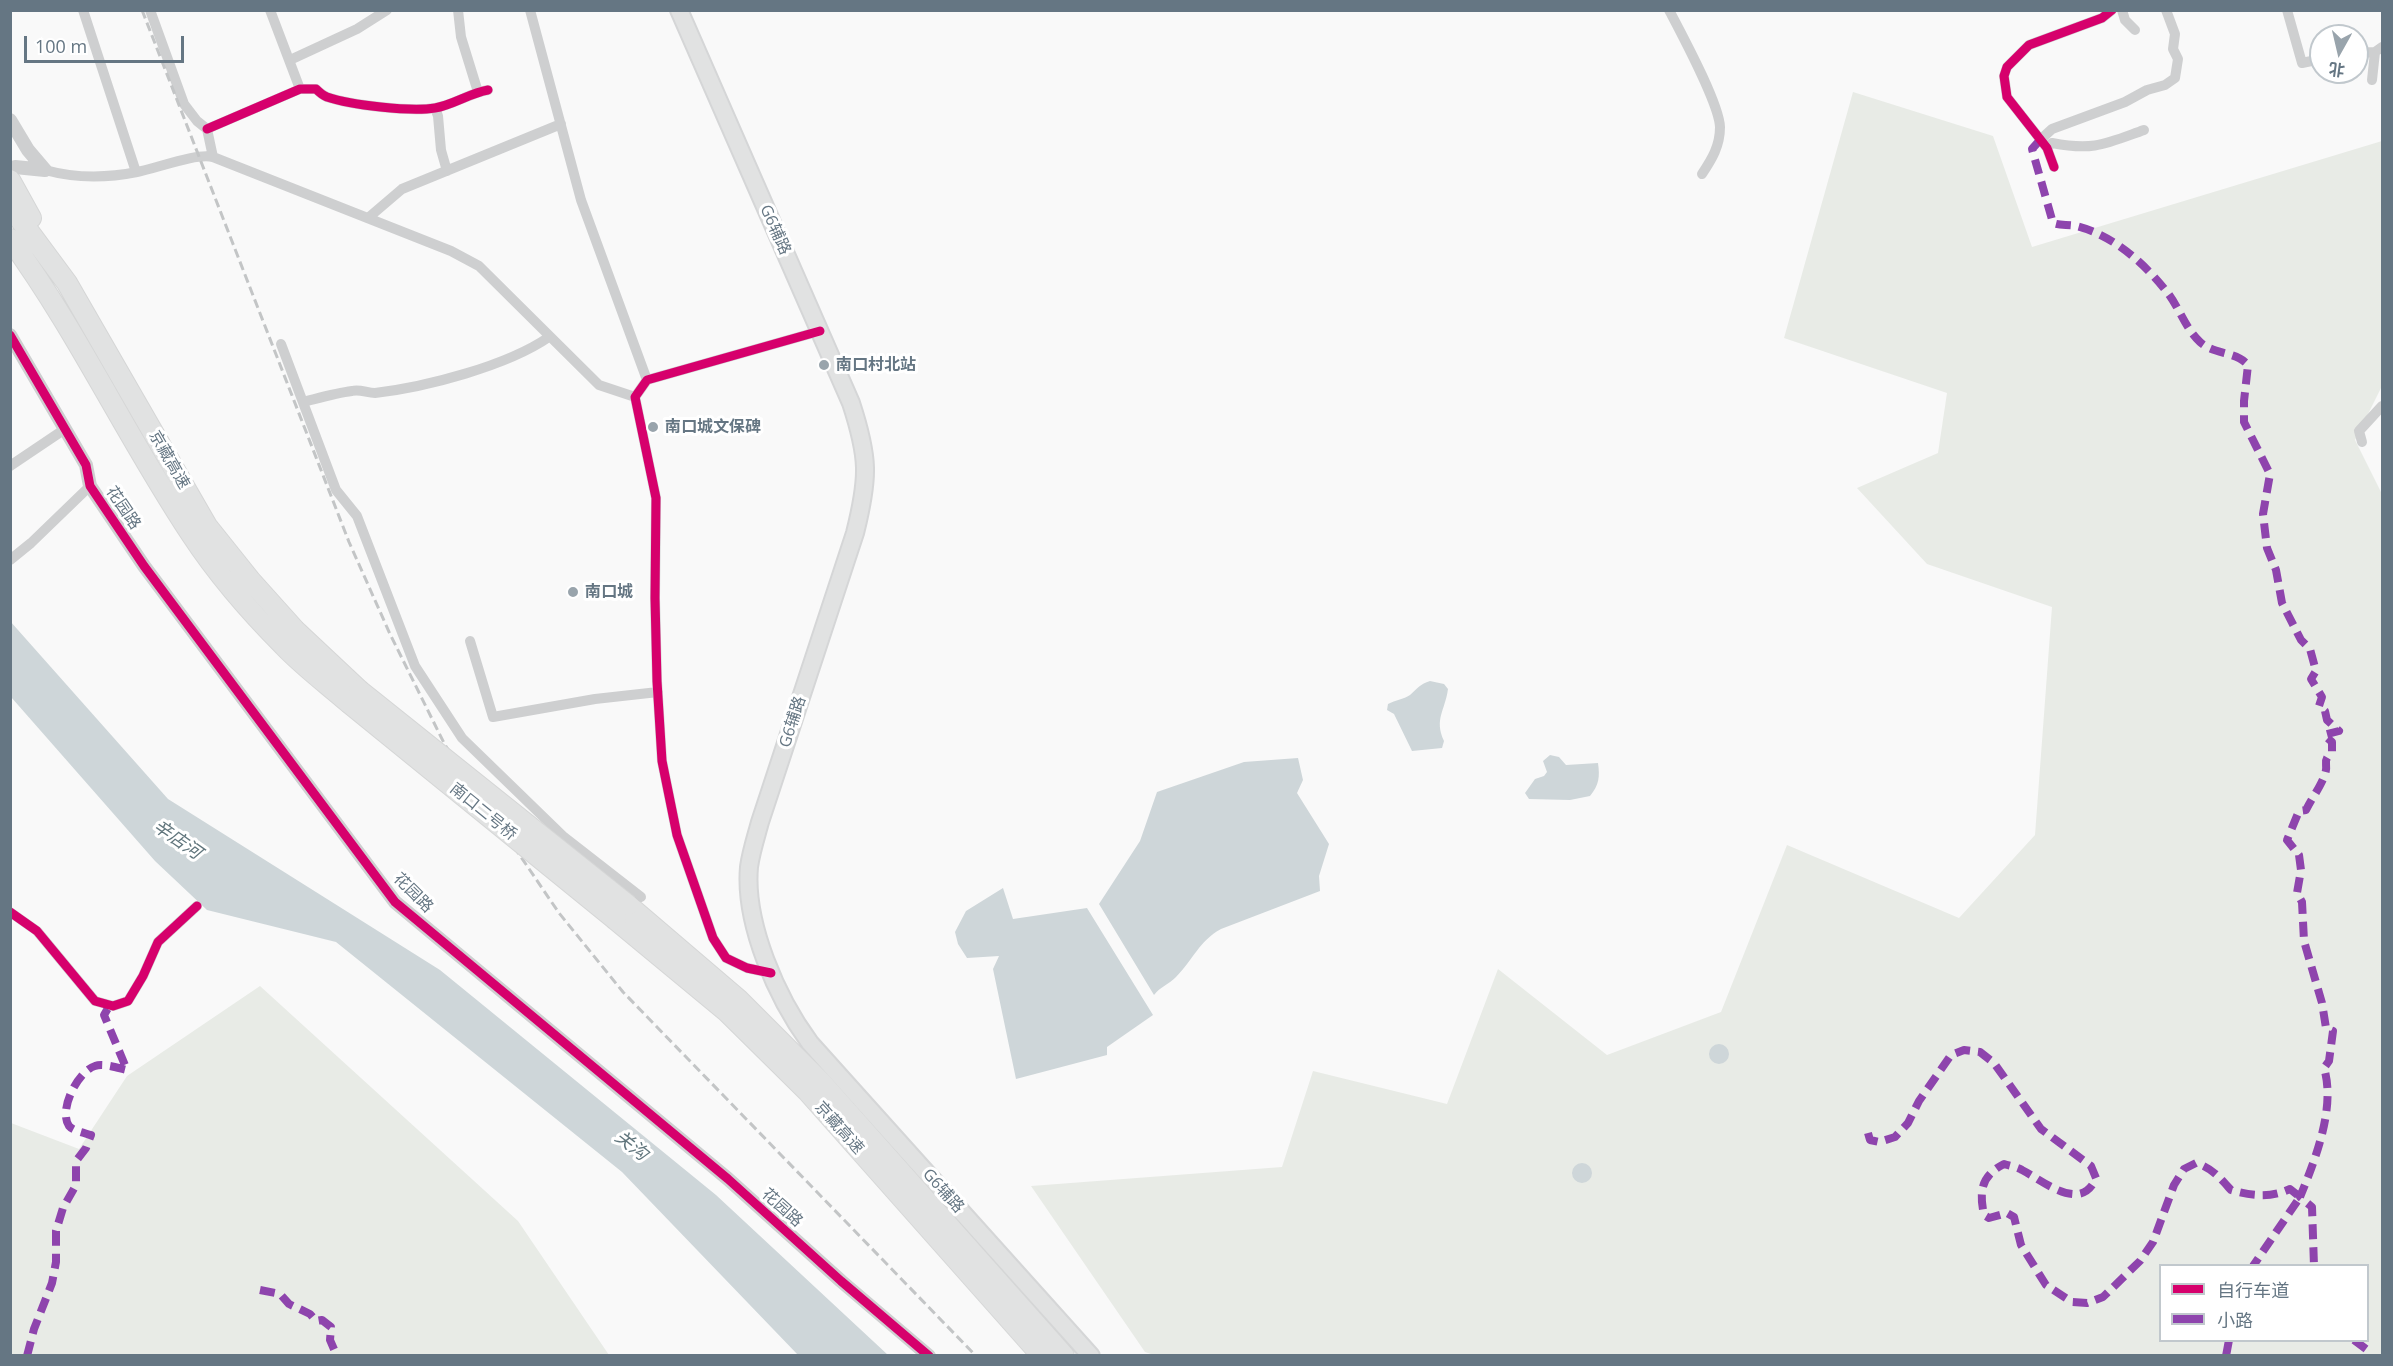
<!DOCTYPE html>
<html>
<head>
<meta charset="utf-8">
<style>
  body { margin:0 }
  #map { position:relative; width:2393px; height:1366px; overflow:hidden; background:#f9f9f9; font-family:"Open Sans","Noto Sans SC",sans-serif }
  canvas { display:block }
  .frame { position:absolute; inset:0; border:12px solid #657683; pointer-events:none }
  .legend { position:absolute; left:2159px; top:1264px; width:210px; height:78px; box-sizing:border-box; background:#fff; border:2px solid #c1c8cd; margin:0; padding:8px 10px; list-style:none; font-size:18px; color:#657683 }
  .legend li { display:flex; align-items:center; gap:12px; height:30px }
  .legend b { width:30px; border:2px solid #c1c8cd }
  .north { position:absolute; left:2309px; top:24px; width:60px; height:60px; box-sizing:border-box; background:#fff; border:2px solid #c1c8cd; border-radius:50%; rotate:188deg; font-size:16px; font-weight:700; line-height:24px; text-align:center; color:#657683 }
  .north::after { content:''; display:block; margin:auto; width:21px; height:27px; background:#99a4ac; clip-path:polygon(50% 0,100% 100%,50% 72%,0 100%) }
  .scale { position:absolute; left:24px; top:36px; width:160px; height:27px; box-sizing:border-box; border:3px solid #657683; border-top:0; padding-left:8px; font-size:18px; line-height:21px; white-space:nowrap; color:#657683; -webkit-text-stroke:4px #fff; paint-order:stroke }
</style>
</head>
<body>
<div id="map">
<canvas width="2393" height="1366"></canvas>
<div class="frame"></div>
<ul class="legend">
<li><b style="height:8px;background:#d6006c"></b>自行车道</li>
<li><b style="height:8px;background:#8e44ad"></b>小路</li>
</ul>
<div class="north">北</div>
<div class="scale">100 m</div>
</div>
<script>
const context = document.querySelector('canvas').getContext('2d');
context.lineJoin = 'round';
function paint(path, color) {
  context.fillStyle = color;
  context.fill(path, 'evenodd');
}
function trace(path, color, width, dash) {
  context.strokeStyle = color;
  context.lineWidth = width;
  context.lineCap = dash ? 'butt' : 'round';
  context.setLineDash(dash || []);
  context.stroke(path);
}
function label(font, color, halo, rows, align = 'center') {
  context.font = font + ' "Open Sans","Noto Sans SC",sans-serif';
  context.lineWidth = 6;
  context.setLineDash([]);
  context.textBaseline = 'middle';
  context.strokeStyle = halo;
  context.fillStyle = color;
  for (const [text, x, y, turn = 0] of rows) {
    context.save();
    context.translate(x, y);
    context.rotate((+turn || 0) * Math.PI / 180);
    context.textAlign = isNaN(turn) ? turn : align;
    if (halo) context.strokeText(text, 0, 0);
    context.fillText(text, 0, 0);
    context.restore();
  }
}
paint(new Path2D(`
  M1853 92 1993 136 2032 247 2382 141V386L2355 440 2382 494V1355H1154L1145 1352 1031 1186 1282 1167 1313 1071 1447 1104 1498 969 1607 1055 1721 1012 1787 845 1959 918 2035 835 2052 607 1927 564 1857 488 1938 453 1947 393 1784 338ZM2160 1266H2368V1340H2160Z
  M260 986 518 1221 609 1355H11V1123L79 1149 127 1076Z`), '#e8ebe6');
paint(new Path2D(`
  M10 621 168 799 440 970 716 1195 888 1355H798L622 1172 336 942 207 910 155 861 11 697Z
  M1430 681 1444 684 1448 689C1445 711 1434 719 1444 741L1442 748 1412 751 1394 714 1387 710 1388 704C1395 700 1405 699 1410 695 1418 688 1420 684 1430 681Z
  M1550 755 1559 757 1566 765 1598 763C1600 777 1599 785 1590 796L1570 800 1529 799 1525 793 1535 779 1544 776 1547 772 1543 761Z
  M1298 758 1303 780 1297 793 1329 844 1319 876 1320 891 1221 929C1199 941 1193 960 1176 977 1169 984 1160 987 1154 995L1099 904 1140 841 1157 792 1244 762Z
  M1003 888 1013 919 1087 908 1153 1015 1107 1047V1055L1016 1079 993 969 999 956 967 958 958 944 955 932 966 911Z
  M1709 1054a10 10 0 1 1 20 0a10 10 0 1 1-20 0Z
  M1572 1173a10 10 0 1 1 20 0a10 10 0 1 1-20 0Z`), '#ced6d9');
const primary = new Path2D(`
  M679 10 851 403C869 458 869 477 855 533L760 822C756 837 751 852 749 867 744 924 777 998 810 1043L1091 1356`);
const motorway = new Path2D(`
  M10 180 31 218
  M10 206 67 283 207 526 251 581 295 630 359 690
  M10 239C78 332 127 438 191 534 216 572 251 613 284 646 303 666 327 684 349 703
  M628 905 738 999 820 1081 1064 1356
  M616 920 726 1011 808 1092 1042 1356`);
trace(primary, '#d5d6d7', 20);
trace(motorway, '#d5d6d6', 22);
trace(new Path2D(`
  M83 10 136 172
  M150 10 184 104 197 121 207 129 213 157
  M270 10 300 89
  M458 10 461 37 478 92
  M530 10 581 200 647 380
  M1669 10C1682 35 1719 103 1720 127 1720 146 1712 159 1702 174
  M2122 10 2125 20 2135 30
  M2287 10 2302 63 2321 59
  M2357 53 2375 52 2382 47
  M290 60 357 29 387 10
  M2372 80 2375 52
  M435 108 438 116 441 150 447 171
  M207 129 300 89H316C319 92 322 95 327 97 351 105 410 112 435 108 453 105 470 93 488 90
  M2040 140 2052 129 2125 102 2147 90 2165 85 2175 78 2178 59 2173 49 2175 34 2166 10
  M2047 148 2052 143C2094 151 2105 144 2144 130
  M2054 167 2047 148 2007 97 2004 76 2007 67 2029 45 2102 18 2112 10
  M45 170C74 178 107 178 137 172 158 168 195 153 213 157L451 251 479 266 599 385 635 397
  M368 218 402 189 561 124
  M281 344 336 490 357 516 415 666 462 738 564 837 641 897
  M303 402C319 398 336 393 352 391 360 389 367 393 375 393 426 387 507 366 549 337
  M2362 442 2359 431 2382 406
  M10 466 65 429
  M10 560 31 543 90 486
  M470 641 493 717 595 699 658 692
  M10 912 37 931 95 1001 113 1006 128 1001 143 976 158 942 197 906
  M771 973 747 968 726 958 713 938 677 835 662 761 657 681 655 598 656 498 635 397 647 380 820 331`), '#cecfd0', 10);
trace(new Path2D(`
  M10 120 28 150 45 170
  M15 167 45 170
  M10 335 86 465 90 486 144 566 395 902 728 1179 841 1281 929 1356`), '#cecfd0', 14);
trace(primary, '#e1e2e2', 16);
trace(motorway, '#e1e2e2', 20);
trace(new Path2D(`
  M142 10 349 542 390 634 445 745 559 913 623 992 976 1356`), '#c3c5c6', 3, [9, 4.5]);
const motorwayBridge = new Path2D(`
  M359 690 628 905
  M349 703 616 920`);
trace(motorwayBridge, '#d5d6d6', 22, []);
trace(motorwayBridge, '#e1e2e2', 20);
trace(new Path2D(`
  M2040 140 2032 149 2053 223C2061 226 2068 224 2076 226 2113 235 2144 263 2167 292 2179 307 2185 328 2200 342 2214 355 2236 351 2248 365L2244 401V422L2270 474 2263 514 2267 548 2276 570 2282 603 2301 640 2310 649 2316 671 2311 679 2322 697 2319 706 2325 711 2327 720 2339 731 2324 735 2332 742V752C2321 762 2329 763 2325 774 2321 786 2312 798 2306 810L2299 811 2287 840 2299 855 2301 870 2297 893 2302 902 2304 941 2322 1003 2326 1028 2333 1031 2329 1061 2324 1068C2336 1108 2315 1160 2300 1197L2312 1207 2314 1266
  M1868 1133 1870 1140 1879 1142 1895 1137 1908 1123 1919 1101 1951 1055 1964 1050 1980 1052 1994 1063 2041 1129 2091 1166 2096 1178C2081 1214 2042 1180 2022 1170 2017 1167 2010 1166 2004 1164 1981 1176 1979 1191 1984 1215L1989 1218 2007 1213 2014 1217 2021 1245 2046 1285 2072 1302 2087 1303 2103 1297 2140 1261 2153 1242 2174 1185 2184 1169 2196 1163C2212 1168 2220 1178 2231 1190 2252 1196 2270 1198 2290 1189L2300 1197 2253 1266
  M260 1290 280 1294 289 1304 310 1314 316 1321 322 1320 331 1327 330 1340 337 1356
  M2354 1340 2366 1349V1356
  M27 1356 34 1329 52 1283 56 1262V1231L63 1208 76 1185V1161L86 1148 91 1135C85 1133 73 1131 69 1126 58 1110 78 1071 95 1066 103 1063 118 1068 127 1070L104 1015 110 1005
  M2226 1356 2229 1340`), '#8e44ad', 8, [15, 8]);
trace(new Path2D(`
  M207 129 300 89H316C319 92 322 95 327 97 351 105 410 112 435 108 453 105 470 93 488 90
  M2054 167 2047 148 2007 97 2004 76 2007 67 2029 45 2102 18 2112 10
  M10 335 86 465 90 486 144 566 395 902 728 1179 841 1281 929 1356
  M10 912 37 931 95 1001 113 1006 128 1001 143 976 158 942 197 906
  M771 973 747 968 726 958 713 938 677 835 662 761 657 681 655 598 656 498 635 397 647 380 820 331`), '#d6006c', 9);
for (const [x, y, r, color] of [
  [824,365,6,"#99a4ac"],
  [653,427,6,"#99a4ac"],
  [573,592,6,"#99a4ac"]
]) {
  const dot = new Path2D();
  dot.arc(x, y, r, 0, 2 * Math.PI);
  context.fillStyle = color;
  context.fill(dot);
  trace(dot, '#fff', 2);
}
label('16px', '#657683', '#fff', [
  ["G6辅路",775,230,66],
  ["京藏高速",169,460,60],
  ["花园路",123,508,56],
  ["G6辅路",793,722,-72],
  ["南口二号桥",483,812,39],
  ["花园路",413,893,45],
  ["京藏高速",839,1128,48],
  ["G6辅路",943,1191,48],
  ["花园路",782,1208,42]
]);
label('bold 16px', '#657683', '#fff', [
  ["南口村北站",836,365],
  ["南口城文保碑",665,427],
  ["南口城",585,592]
], 'left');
label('italic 18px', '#60757c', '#fff', [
  ["辛店河",177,840,35],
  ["关沟",631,1146,38]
]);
</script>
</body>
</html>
